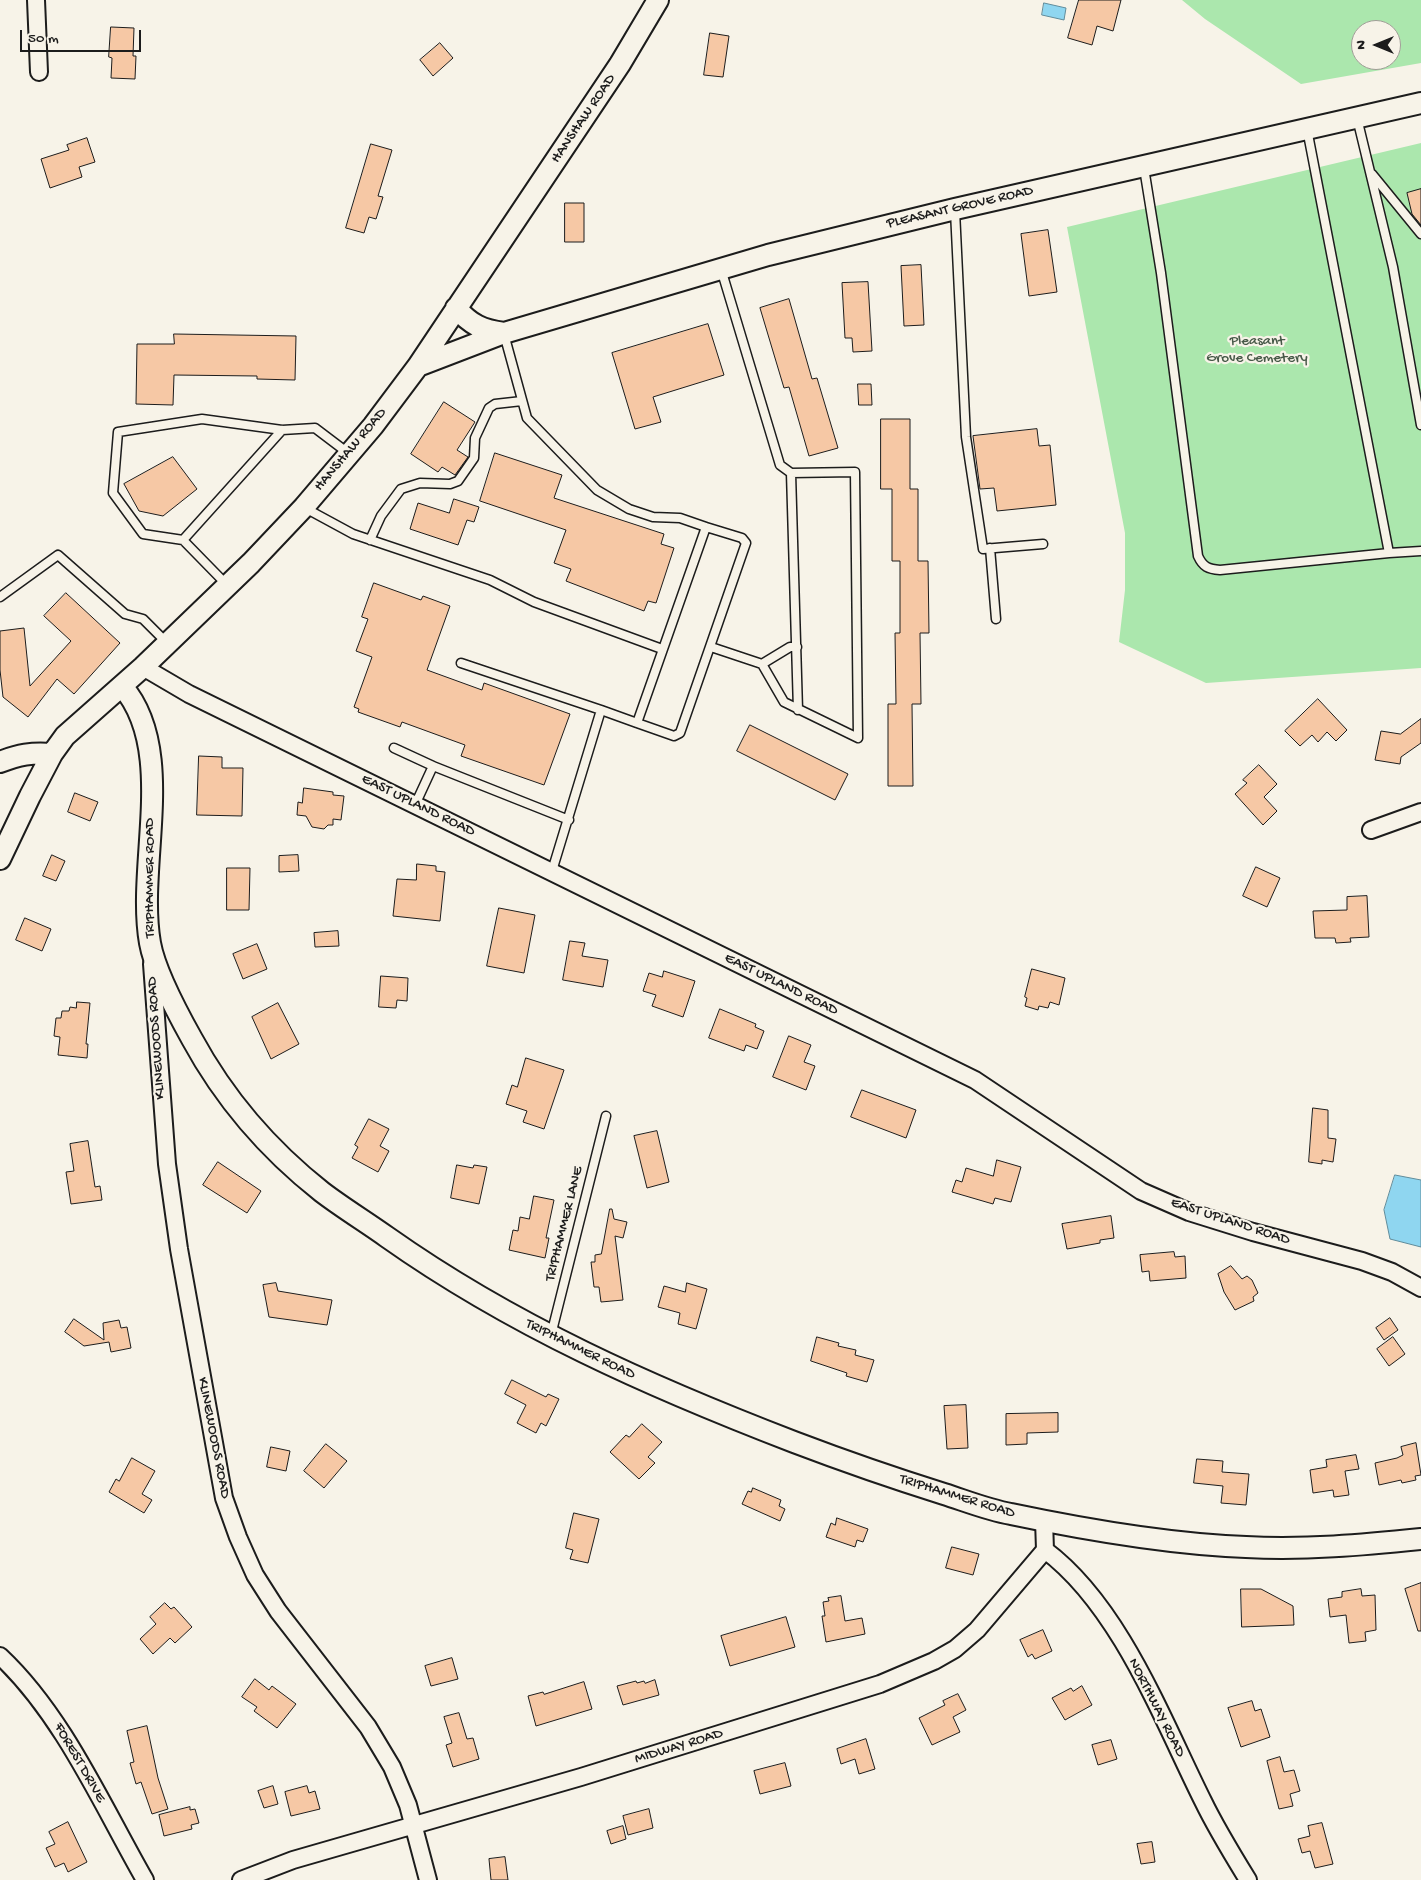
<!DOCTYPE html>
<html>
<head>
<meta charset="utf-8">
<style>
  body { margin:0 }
  #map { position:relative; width:1421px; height:1880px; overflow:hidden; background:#f7f3e8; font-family:"Gochi Hand",sans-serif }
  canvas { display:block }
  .north { position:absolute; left:1351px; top:20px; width:50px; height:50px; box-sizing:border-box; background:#f7f3e8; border:1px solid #9f9d96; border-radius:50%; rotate:270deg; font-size:14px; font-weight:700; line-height:20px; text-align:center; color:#1c1c1c }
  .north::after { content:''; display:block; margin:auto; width:18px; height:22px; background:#1c1c1c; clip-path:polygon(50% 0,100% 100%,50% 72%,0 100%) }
  .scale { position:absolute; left:20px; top:30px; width:121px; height:22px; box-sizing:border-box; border:2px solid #1c1c1c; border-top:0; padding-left:6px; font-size:15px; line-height:18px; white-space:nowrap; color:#1c1c1c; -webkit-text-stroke:4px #f7f3e8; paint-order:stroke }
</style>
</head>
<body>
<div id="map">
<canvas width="1421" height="1880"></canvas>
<div class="north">N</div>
<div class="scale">50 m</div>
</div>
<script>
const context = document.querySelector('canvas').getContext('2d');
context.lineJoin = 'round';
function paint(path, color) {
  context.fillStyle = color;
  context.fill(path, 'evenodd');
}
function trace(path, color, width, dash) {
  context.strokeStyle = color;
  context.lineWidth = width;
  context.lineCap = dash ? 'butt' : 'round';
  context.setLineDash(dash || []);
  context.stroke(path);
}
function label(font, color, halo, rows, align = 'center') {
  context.font = font + ' "Gochi Hand",sans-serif';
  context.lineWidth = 4.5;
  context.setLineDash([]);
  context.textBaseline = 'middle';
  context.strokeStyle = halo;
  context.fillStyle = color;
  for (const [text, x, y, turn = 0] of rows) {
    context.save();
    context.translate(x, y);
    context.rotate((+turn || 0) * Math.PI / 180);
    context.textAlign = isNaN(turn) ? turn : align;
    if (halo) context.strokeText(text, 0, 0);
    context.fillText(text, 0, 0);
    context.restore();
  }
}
paint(new Path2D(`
  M1182 0H1421V63L1301 84 1205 19ZM1361 30H1391V60H1361Z
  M1421 143V668L1206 683 1119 642 1125 590V533L1067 227Z`), '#abe7ad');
const water = new Path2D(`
  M1044 3 1066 8 1064 20 1042 15Z
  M1395 1175 1421 1180V1247L1390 1239 1384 1210Z`);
paint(water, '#8fd6f0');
trace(water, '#618c9b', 1);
const building = new Path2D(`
  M1079 0H1121L1113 31 1097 26 1092 45 1068 38Z
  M111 27 134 28 133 56H136L135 79 111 78 112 58 109 57Z
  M710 33 729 36 723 77 704 75Z
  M440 43 453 58 433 76 420 60Z
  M87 138 95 162 79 167 82 177 50 188 41 159 69 150 67 145Z
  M371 144 392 150 378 196 383 197 376 219 369 217 364 233 346 228Z
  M1421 189V225L1412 214 1407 193Z
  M565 203H584V242H565Z
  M1048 230 1057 292 1029 296 1021 234Z
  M921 265 924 325 904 326 901 266Z
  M868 282 872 351 853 352 852 338H845L842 283Z
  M789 299 812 379 817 378 838 448 809 456 789 387 784 388 760 308Z
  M708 324 724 375 653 397 661 422 635 429 612 353Z
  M174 334 296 336 295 380 257 379V376L174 375 173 405 136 404 137 344H174Z
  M858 384H871L872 405H859Z
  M444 402 475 422 457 450 468 457 455 475 442 467 438 472 411 454Z
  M881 419H910V489H918V561H928L929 633H920L921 704H912L913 786H888V704H896L895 633H900V561H892V489H881Z
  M1037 429 1039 446 1050 445 1056 505 997 511 994 488 980 489 973 436Z
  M495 453 562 475 554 498 664 534 661 544 674 548 656 603 648 601 644 611 566 581 571 569 554 563 566 530 480 501Z
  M173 457 197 489 163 516 139 511 124 484Z
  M454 499 479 507 474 522 467 520 458 545 410 529 418 503 449 513Z
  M374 583 421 600 423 596 450 606 427 670 482 690 484 683 570 714 544 785 461 756 465 745 402 722 400 727 358 712 359 709 354 707 372 657 356 651 368 619 362 617Z
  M66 593 120 643 74 694 57 679 28 717 3 697 0 670V631L24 628 30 686 71 641 44 616Z
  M1318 699 1347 730 1336 741 1327 732 1318 742 1312 735 1300 746 1285 731Z
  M1421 719V743L1401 757 1400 764 1375 760 1381 731 1400 734Z
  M750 725 848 774 835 800 737 751Z
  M199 756 222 757V768H243L242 816 197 815Z
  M1259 765 1277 784 1264 797 1277 811 1263 825 1235 794 1247 783 1243 780Z
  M304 788 333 792V795L344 796 341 820 333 819V825H328L324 829 312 827 306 816 297 815 298 802 302 803Z
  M75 793 98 802 90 821 68 812Z
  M52 855 65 861 56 881 43 876Z
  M298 855 299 871 279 872V856Z
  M417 864 436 866V871L445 872 440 921 393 916 397 879 416 880Z
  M1256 867 1280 878 1267 907 1243 896Z
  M227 868H250L249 910H227Z
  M1367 896 1369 937 1350 938 1351 942 1336 943 1335 938H1315L1313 911 1347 910V897Z
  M499 908 535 915 524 973 487 966Z
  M25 918 51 929 42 951 16 940Z
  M338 931 339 946 315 947 314 933Z
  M570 941 585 943 582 956 608 960 603 987 563 980Z
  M257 944 267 969 243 979 233 954Z
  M1032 969 1065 978 1059 1005 1050 1002 1048 1008 1039 1006 1038 1010 1025 1006 1027 998 1025 997Z
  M664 971 695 981 683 1017 652 1006 656 995 643 991 649 973 662 977Z
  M381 976 408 978 407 1001 397 1000 396 1008 379 1007Z
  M77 1002 90 1003 86 1044H88L87 1058 58 1055 60 1037 54 1036 56 1018H61L62 1011H69L70 1007 76 1008Z
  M278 1003 299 1044 271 1059 252 1017Z
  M720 1009 756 1024 755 1027 764 1031 757 1049 746 1045 744 1051 709 1038Z
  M789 1036 811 1045 804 1062 815 1066 806 1090 773 1077Z
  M526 1058 564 1070 544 1129 523 1122 527 1111 506 1104 512 1085 517 1087Z
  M862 1090 916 1110 906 1138 851 1117Z
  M1313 1108 1328 1110V1138L1336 1139 1333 1162 1322 1160V1164L1309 1162Z
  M369 1119 389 1129 380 1146 389 1151 378 1172 352 1158 358 1147 355 1145Z
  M657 1131 669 1182 647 1188 634 1136Z
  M88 1141 95 1187 100 1186 102 1200 71 1204 66 1172 74 1171 70 1144Z
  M997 1160 1021 1167 1011 1202 995 1198 993 1204 952 1192 956 1180 962 1182 966 1168 993 1176Z
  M218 1162 261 1191 247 1213 203 1185Z
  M457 1165 473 1168 474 1165 487 1167 479 1204 451 1198Z
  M534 1196 554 1200 546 1238H549L545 1258 509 1250 513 1230 518 1231 520 1217 529 1219Z
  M610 1209H612L614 1219 627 1222 623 1238 615 1236 623 1300 601 1302 599 1287H594L591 1262H595V1255L601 1254Z
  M1111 1216 1114 1238 1100 1240V1243L1067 1249 1062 1224Z
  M1174 1252 1175 1257 1185 1256 1186 1278 1150 1281 1149 1271 1142 1272 1140 1255Z
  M1231 1266 1242 1279 1247 1276 1252 1280 1258 1293 1253 1297 1254 1301 1235 1310 1224 1292 1218 1274Z
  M276 1283 278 1291 332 1300 327 1325 269 1317 263 1285Z
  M687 1283 707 1289 696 1329 678 1324 680 1313 658 1307 664 1286 685 1292Z
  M1390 1318 1398 1330 1384 1340 1376 1328Z
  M74 1319 104 1340 103 1323 119 1320 121 1328 127 1327 131 1348 111 1352 109 1342 84 1346 65 1332Z
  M817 1337 839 1343 838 1346 856 1350 855 1355 874 1360 867 1382 846 1376 847 1373 811 1361Z
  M1393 1337 1405 1354 1389 1366 1377 1349Z
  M512 1380 546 1397 548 1394 559 1399 546 1426 541 1423 536 1433 517 1423 526 1405 505 1394Z
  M966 1405 968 1448 947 1449 944 1406Z
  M1058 1413V1432L1027 1433V1444L1006 1445V1414Z
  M642 1424 662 1442 648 1457 655 1463 639 1479 610 1452 626 1435 629 1437Z
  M1416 1443 1421 1475 1415 1476 1416 1480 1402 1483 1401 1480 1379 1485 1375 1463 1397 1458 1403 1455 1401 1447Z
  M326 1444 347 1461 324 1488 304 1471Z
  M271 1447 290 1451 286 1471 267 1467Z
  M1356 1455 1359 1469 1345 1471 1349 1495 1334 1497 1333 1490 1313 1493 1310 1470 1327 1467 1326 1460Z
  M132 1458 155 1471 142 1494 152 1500 144 1513 109 1492 116 1479 119 1481Z
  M1197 1459 1223 1461 1222 1472 1249 1474 1246 1505 1221 1503 1223 1486 1194 1483Z
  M753 1488 781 1500 779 1506 785 1509 780 1521 742 1504 748 1491 751 1492Z
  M574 1513 599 1519 588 1563 570 1559 573 1550 566 1548Z
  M837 1518 868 1529 863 1542 857 1540 855 1547 826 1537 831 1523 835 1525Z
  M952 1547 979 1554 973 1575 946 1568Z
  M1421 1583V1631H1418L1405 1589Z
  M1241 1589H1261L1293 1606 1294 1625 1242 1627Z
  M1361 1589 1362 1596 1375 1595 1376 1630 1365 1632 1366 1641 1349 1643 1346 1615 1330 1617 1328 1599 1342 1597V1592Z
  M841 1596 845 1621 862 1618 865 1634 826 1642 822 1616H825L823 1602 829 1601 828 1598Z
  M165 1603 171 1609 174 1607 192 1627 175 1643 170 1638 153 1654 140 1639 156 1624 150 1617Z
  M786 1617 795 1647 730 1666 721 1636Z
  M1043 1630 1052 1651 1035 1659 1032 1654 1028 1657 1020 1640Z
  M452 1658 458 1679 431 1686 425 1666Z
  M255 1679 269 1690 272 1686 296 1704 277 1728 254 1711 257 1707 242 1697Z
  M655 1680 659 1695 623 1705 617 1686 636 1681 637 1683 644 1681 645 1683Z
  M584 1682 592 1709 536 1726 528 1696 543 1692 544 1694Z
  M1082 1686 1092 1705 1065 1720 1052 1698 1071 1688 1073 1691Z
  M958 1694 966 1710 953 1717 960 1732 932 1745 919 1718 945 1705 943 1701Z
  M1252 1701 1255 1711 1261 1709 1270 1737 1241 1747 1228 1708Z
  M459 1713 467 1739 473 1738 479 1759 453 1767 446 1745 452 1743 444 1717Z
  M147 1726 158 1778 168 1809 152 1814 141 1782 136 1784 130 1763 134 1762 127 1731Z
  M866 1739 875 1769 859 1774 855 1759 841 1764 837 1749Z
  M1111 1740 1117 1759 1098 1765 1092 1745Z
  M1280 1757 1284 1772 1294 1770 1300 1791 1290 1794 1293 1806 1279 1809 1267 1761Z
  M785 1763 791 1786 760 1794 754 1771Z
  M273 1786 278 1804 264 1808 258 1791Z
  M307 1786 309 1793 315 1791 320 1809 291 1816 285 1792Z
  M190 1807V1810L195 1809 199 1823 191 1825 192 1829 164 1836 159 1815Z
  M649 1809 653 1828 628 1835 623 1816Z
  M68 1822 87 1862 68 1872 64 1863 55 1867 46 1848 55 1844 49 1832Z
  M1322 1823 1333 1864 1315 1868 1310 1851 1302 1853 1298 1839 1310 1836 1308 1826Z
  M623 1826 626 1839 611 1844 607 1831Z
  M1152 1842 1155 1862 1141 1864 1137 1844Z
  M505 1857 508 1880H491L489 1859Z`);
paint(building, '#f6c8a5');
trace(building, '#1c1c1c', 1);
const service = new Path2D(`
  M1357 118 1393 267 1421 425
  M1144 168 1161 273 1198 556C1203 567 1208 569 1220 570L1389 553 1307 129
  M1372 174 1421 234
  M955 211 966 437 983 549 1043 544
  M504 334 527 418 597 490 629 509 653 517 680 518 706 527 637 723 601 710 552 871
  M791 473 798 710
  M305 508 353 534 490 580 534 602 662 649
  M183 540 282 430
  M370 540 381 516 401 489 420 483 450 484 458 481 474 458 475 438 489 408 495 404 522 401
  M990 548 996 619
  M1389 553 1421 551
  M227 585 183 540 143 534 113 493 118 432 202 419 282 430 315 428 348 453
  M0 597 58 555 125 614 143 619 167 643
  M711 647 762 664 784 702 858 738 855 472 791 473 780 465 721 269
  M461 663 601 710
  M762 664 790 647H797
  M637 723 674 736 680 733 746 543 742 538 706 527
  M394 748 433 766 569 820
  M415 805 433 766
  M551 1335 606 1116`);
const minor = new Path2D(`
  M36 0 39 72
  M143 667 189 694 975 1080 1141 1191 1189 1212 1253 1232 1362 1261 1392 1272 1421 1288
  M1371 830 1421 812
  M152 964 167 1164 179 1249 224 1498 238 1537 255 1575 278 1611 368 1727 392 1767 408 1805 428 1880
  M1045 1550C1120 1606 1162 1719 1203 1801 1216 1828 1232 1854 1248 1880
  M0 1656C63 1715 102 1805 145 1880
  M241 1880 293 1860 581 1777 880 1684 934 1661 955 1649 977 1630 1045 1550 1044 1520`);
const tertiary = new Path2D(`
  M456 308C471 325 482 330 504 333
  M418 366 504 333 768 255 955 209 1421 103
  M122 686C178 751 136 864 150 943 155 971 178 1014 192 1039 224 1098 270 1151 322 1192 343 1208 366 1222 387 1237 513 1326 651 1387 794 1442 844 1461 893 1478 944 1494 966 1501 988 1510 1011 1514 1087 1530 1167 1544 1246 1547 1305 1550 1363 1545 1421 1539
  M0 762C18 755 32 752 52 754
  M0 859 30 796 52 754 65 736 143 667 251 563 304 507 373 426 418 366 620 64 658 0`);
trace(service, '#1c1c1c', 11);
trace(minor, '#1c1c1c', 20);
trace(tertiary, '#1c1c1c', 24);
trace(service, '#f7f3e8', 8);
trace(minor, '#f7f3e8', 16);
trace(tertiary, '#f7f3e8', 20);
label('15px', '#1c1c1c', '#f7f3e8', [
  ["HANSHAW ROAD",584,119,-56],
  ["PLEASANT GROVE ROAD",960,208,-13],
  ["HANSHAW ROAD",351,450,-50],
  ["EAST UPLAND ROAD",418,806,26],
  ["TRIPHAMMER ROAD",151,878,-90],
  ["EAST UPLAND ROAD",781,985,26],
  ["KLINEWOODS ROAD",157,1038,-94],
  ["EAST UPLAND ROAD",1230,1222,18],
  ["TRIPHAMMER LANE",565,1224,-76],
  ["TRIPHAMMER ROAD",580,1350,26],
  ["KLINEWOODS ROAD",213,1438,79],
  ["TRIPHAMMER ROAD",957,1497,17],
  ["NORTHWAY ROAD",1156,1708,63],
  ["MIDWAY ROAD",679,1747,-17],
  ["FOREST DRIVE",79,1763,60]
]);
label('15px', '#475948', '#f7f3e8', [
  ["Pleasant",1257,342],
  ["Grove Cemetery",1257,359]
]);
</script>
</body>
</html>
